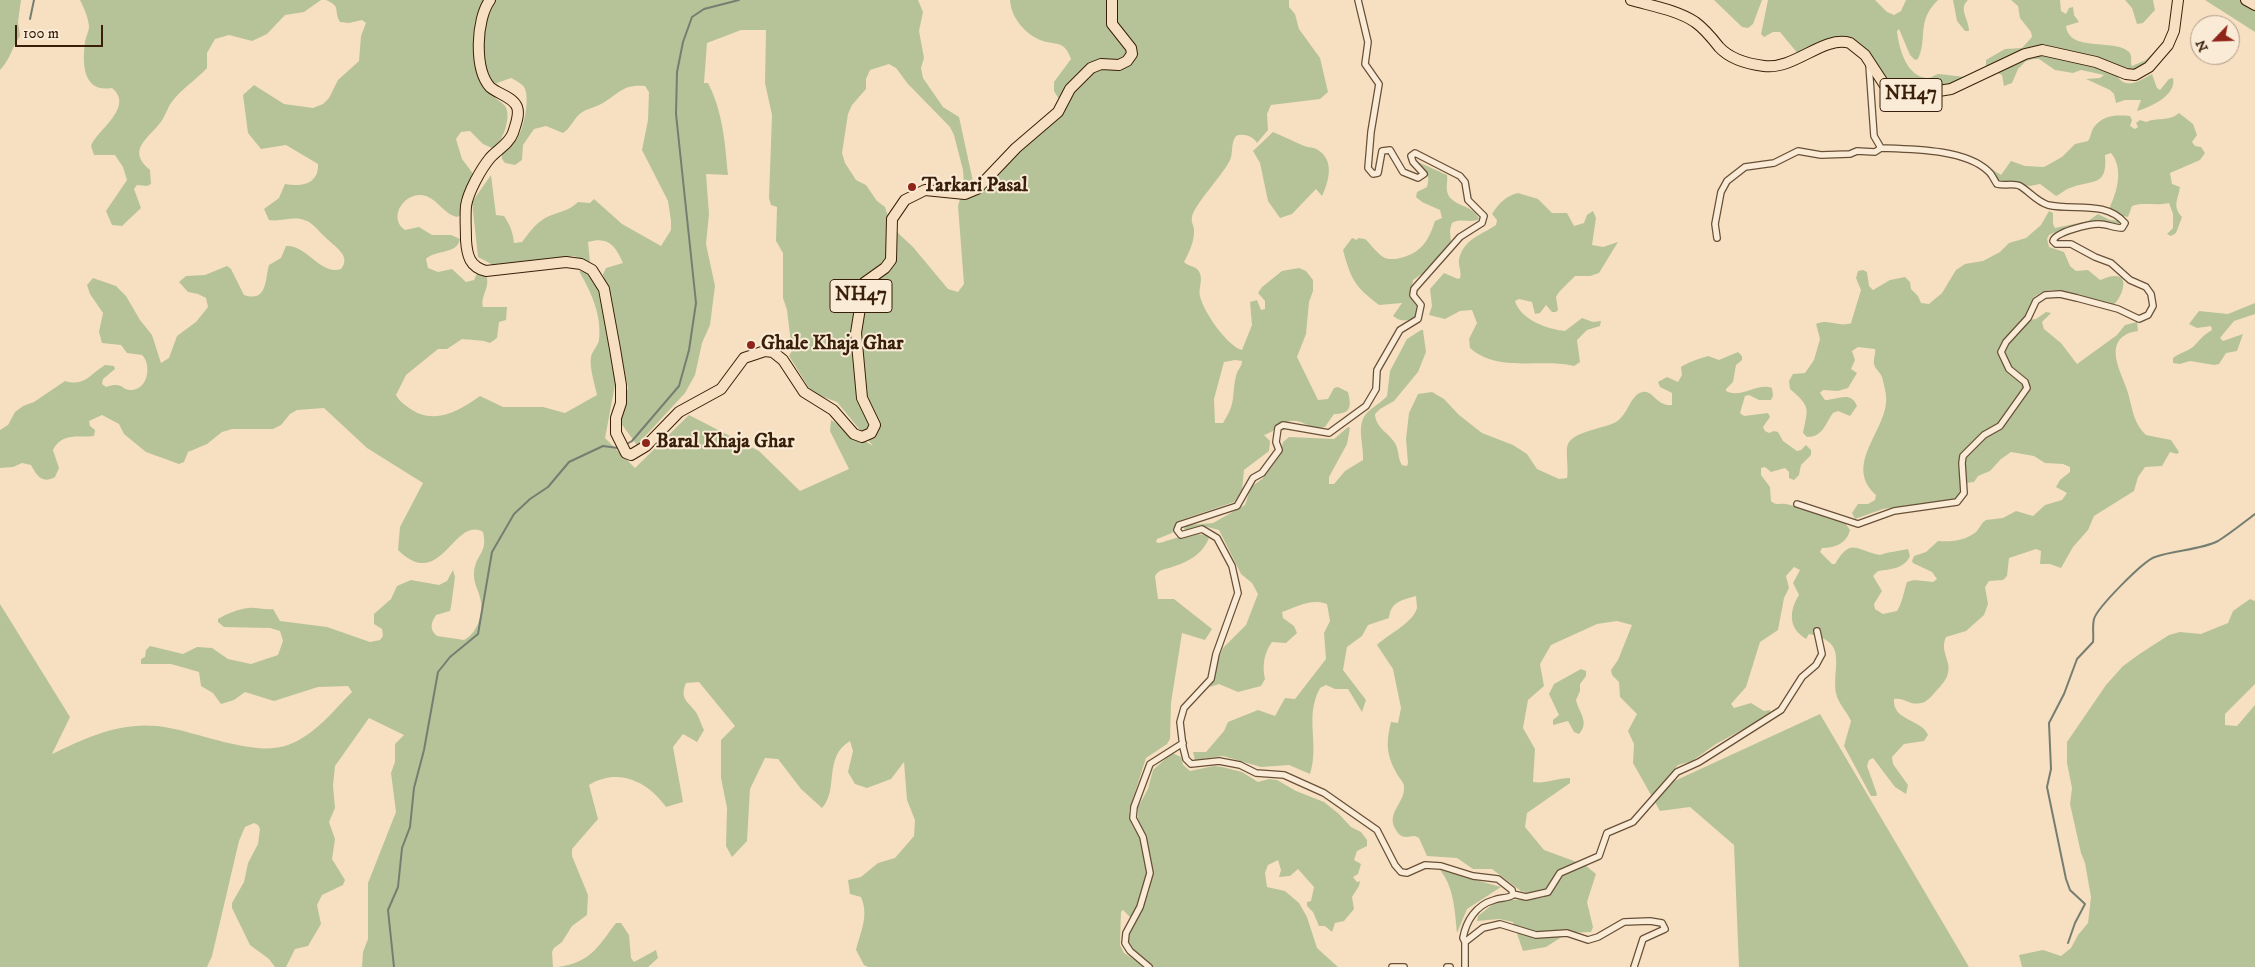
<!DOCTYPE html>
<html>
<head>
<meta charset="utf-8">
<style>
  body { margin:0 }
  #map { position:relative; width:2255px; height:967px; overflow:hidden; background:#f7e0c1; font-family:"IM FELL DW Pica",serif }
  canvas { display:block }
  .north { position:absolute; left:2190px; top:15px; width:50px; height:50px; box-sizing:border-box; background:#faebd7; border:1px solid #ad9985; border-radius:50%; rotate:246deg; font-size:14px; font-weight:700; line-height:20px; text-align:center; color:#391f09 }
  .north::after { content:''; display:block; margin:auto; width:18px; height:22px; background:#8f2418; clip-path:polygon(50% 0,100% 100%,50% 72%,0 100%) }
  .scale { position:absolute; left:15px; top:25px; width:88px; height:22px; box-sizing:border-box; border:2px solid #391f09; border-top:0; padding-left:6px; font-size:15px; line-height:18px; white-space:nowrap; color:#391f09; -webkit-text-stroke:4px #faebd7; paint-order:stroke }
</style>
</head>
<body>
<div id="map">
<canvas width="2255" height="967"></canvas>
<div class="north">N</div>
<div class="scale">100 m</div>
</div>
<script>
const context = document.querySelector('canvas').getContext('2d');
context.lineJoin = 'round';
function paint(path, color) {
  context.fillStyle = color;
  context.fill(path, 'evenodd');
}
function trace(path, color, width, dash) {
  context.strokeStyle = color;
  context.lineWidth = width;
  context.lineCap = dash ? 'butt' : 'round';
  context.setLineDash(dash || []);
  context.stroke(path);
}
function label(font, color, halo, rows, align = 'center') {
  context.font = font + ' "IM FELL DW Pica",serif';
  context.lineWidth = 4;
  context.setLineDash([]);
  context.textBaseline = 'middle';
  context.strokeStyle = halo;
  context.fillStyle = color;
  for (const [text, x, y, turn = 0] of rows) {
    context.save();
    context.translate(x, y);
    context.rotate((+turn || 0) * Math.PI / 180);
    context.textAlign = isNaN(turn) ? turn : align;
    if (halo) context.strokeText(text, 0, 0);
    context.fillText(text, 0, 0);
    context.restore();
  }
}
paint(new Path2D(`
  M0 0H21L18 22 20 36C12 47 10 60 0 70Z
  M80 0H321L304 12 285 15 267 34 252 41 229 35 215 39 207 53V68C196 80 181 89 171 103 167 109 165 117 160 123 148 139 126 150 150 170L151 184 147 186 137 185 134 189 141 208 122 226 112 225 106 211 127 180 123 167 115 155H94L91 146C97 130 135 107 112 88 83 93 82 64 85 42 86 36 89 32 89 26 88 17 84 8 80 0Z
  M326 0H918L923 12 919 31 924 58 921 68 923 78 943 107 959 117 974 186 1047 118 1060 101 1054 91V82L1071 59C1064 39 1056 46 1040 40 1024 33 1011 17 1010 0H1289V7L1295 14 1299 29 1320 58 1328 92 1320 99 1271 105 1267 114 1268 130 1257 143C1253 136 1243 133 1236 136 1230 144 1234 154 1229 162 1221 177 1194 205 1192 217 1191 222 1193 224 1194 229 1195 240 1189 253 1184 262 1188 266 1194 266 1197 269 1205 277 1198 288 1200 296 1203 311 1227 346 1242 350L1252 325 1250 302 1257 300 1261 310 1265 309V301L1258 293 1262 287 1282 271 1299 268 1306 271 1313 280V291L1309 302 1306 334 1297 357 1318 400 1328 399 1334 388 1338 387 1348 392C1352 408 1350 414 1334 414L1325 427C1310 431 1303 419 1291 421 1281 422 1275 432 1264 435L1270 441 1269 451 1244 470 1242 491 1234 502 1178 521 1172 533 1157 539 1156 542 1159 543C1173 540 1197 528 1209 538 1202 555 1188 562 1172 567 1165 570 1160 568 1155 576L1158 599H1174L1212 629 1205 640 1182 633 1171 703 1170 739 1167 744 1146 758 1129 811 1132 825 1141 838 1147 875 1133 917 1131 918 1123 910 1121 912 1120 945 1124 953 1146 967H868L864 965 856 950C861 930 869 916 861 897L850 894 848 880 861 877 878 863 895 858 914 836 915 820 907 800 904 762 891 779 867 788 855 784 848 772 853 751 850 741C823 757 839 790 822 808L801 789 778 759 765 758 750 789 747 841 732 857 726 846 727 808 721 778V740L735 726 699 682 686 683C680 698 686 700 695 711 699 716 701 724 704 730L697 742 683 734 673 747 683 802 666 807C648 782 619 767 589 785L598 819 572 849V856L588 895 587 915 572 926 562 942 554 948 552 952 553 967H362L363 952 368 939V883L396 812 391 773 395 762V744L404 735 369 718 335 766 333 786 335 808 329 822 335 839 332 859 345 880 343 885 322 895 317 905 321 924 308 946 295 949 286 967H275L269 959 250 945 232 908V903L244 882 248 863 258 844 260 829 258 825 254 823 245 827 239 841 212 956 207 967H0V604L70 717 52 754C85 738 119 722 157 726 196 730 252 758 288 745 315 735 332 712 352 692L348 686 318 687 274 701 245 692 234 700 221 704 213 693 201 686 199 672 171 664H141V659L145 657 146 650 150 646 183 654 197 647 212 648 228 659 251 664 278 655 283 641 280 631 270 628 224 627 218 622V619C226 614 239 609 248 608 256 607 264 610 273 609L280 621 327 627 370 642 380 640 383 636 382 629 374 624V614L391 599 397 586 411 580 439 585 447 581 453 570 455 577 451 607 450 611 436 615C431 623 429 629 437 636L464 640C476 634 483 616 481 603 480 591 473 585 474 572 476 553 488 554 483 532 454 515 441 593 398 550L400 527 423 483 367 448 324 408 297 410 290 414 281 425 273 429H232L222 432 207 444 188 452 184 462 179 464 146 452 124 434 119 424 102 415 89 421 90 426 95 430 94 436C78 438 62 432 53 450L59 468 55 477C42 484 37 476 31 465L22 463 13 467 0 468V430L8 425 15 412 23 406 34 402 65 381C85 387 90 374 105 365L114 366 115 369 103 379 102 384 106 387C124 381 121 391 132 390 148 389 152 365 142 355L127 353 121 345 102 343 99 332 103 313 90 294 87 285 93 278 116 286 126 296 140 320 152 335 161 363 169 358 177 336 196 322 208 307 206 298 198 294 188 292 179 282 186 276 205 275 227 266 231 269 244 295C268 303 265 278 269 265L281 258 286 246C306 244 321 276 341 269 352 256 334 246 326 238 318 231 314 223 304 220 293 216 281 222 269 220L264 209 279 198 285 184C300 187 319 185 318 164L286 145 261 149 248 133 243 95 254 85 284 104 313 108 323 104 329 98 338 80 359 61 361 36 366 23 362 20 349 23 340 22C333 10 342 7 326 0ZM741 30H766L765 83 772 115 769 198 771 205 777 207 776 241 783 253V298L787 310 791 343 794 347 789 356 809 388 818 395 837 402 873 446 831 420 830 431 849 469 800 491 759 451 689 415 635 468 605 438 615 385 610 329 600 287 588 272 579 271C591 292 602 315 599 340 598 346 592 351 591 357 589 367 595 385 597 395L565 413 543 407H503L480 396C459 411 434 426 409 408 404 404 399 401 396 395L406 375 438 349H447L462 339C472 341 481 339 490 343L497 338 499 322 506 320 507 307H483C480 296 491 287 486 275L478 271 474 280 466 282 452 269 438 272 428 268 426 259C436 249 457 255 460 239L451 235H432L419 227 405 230C388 218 403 194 421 195 436 196 443 214 457 217L461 215 463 196 474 175 462 159 456 139 461 132 470 131 483 144 492 148C503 144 512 115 505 106 502 102 497 100 493 96L492 91 497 83 511 78C515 80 521 83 524 87 531 98 523 134 514 143 511 147 506 150 502 154V159L505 163 515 165 522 160 523 145 534 129 546 126 563 133C572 127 573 119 581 113 586 109 593 108 599 105 618 96 620 84 645 86L649 92 648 120 642 150 668 201 671 221V230L661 246 622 224 594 199 590 203 578 202C568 212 556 212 545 218 535 224 529 233 522 242L514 243C513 232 510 225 504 216L496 215 491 175 472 202 478 257 495 266 574 256 590 263 588 242C608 236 615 245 623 263L606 268 603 274 628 387 620 422 637 445 685 393 695 375 702 343 710 325 715 286 706 244 709 214 706 174 728 175C725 143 723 112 708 83H704L707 43ZM889 64 896 68 908 84 950 127 954 135 963 170 964 185 958 206 964 284 958 292 948 289 913 247 899 234 890 222 885 207 877 201 866 185 856 180 845 163 842 153 848 114 852 105 866 89V79L870 70ZM1235 360 1242 361C1242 367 1237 370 1236 376 1231 398 1237 401 1223 423H1215L1214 399 1224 362Z
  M1714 0H1762L1753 24 1748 28 1742 27Z
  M1768 0H1875L1887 12 1894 15 1901 11 1906 0H1938C1916 21 1928 38 1918 59L1915 60 1910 55 1899 29 1897 31C1899 48 1906 77 1928 78 1932 78 1935 74 1939 74 1940 74 1963 77 1966 77L1963 83 1902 92 1893 90 1854 42 1799 55 1780 32H1773L1764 37 1761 34Z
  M1953 0H1968C1958 9 1969 19 1969 31H1965L1957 21Z
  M2011 0H2060L2061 11 2066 14 2069 8 2073 7 2074 15 2079 22 2066 26C2069 53 2115 38 2129 52 2133 56 2130 62 2132 66L2146 60 2166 41 2138 72 2121 67 2116 74C2125 91 2139 81 2152 74L2157 88 2160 90 2169 79 2173 78C2177 95 2151 107 2137 111L2141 100H2125L2116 103 2114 94 2110 90 2086 79 2100 78 2104 75 2081 70 2073 73 2055 70 2039 59H2034L2026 61 2018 69 2012 83 2004 86 2002 75 1986 68V60L2005 49 2022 48 2032 37 2031 32 2020 18 2018 6Z
  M2125 0H2153L2155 10 2143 23 2137 24 2132 8Z
  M2205 0H2255V32Z
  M2179 113 2193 124 2197 135 2192 142 2195 146 2201 147 2205 153 2200 160 2170 173 2172 184 2180 187C2178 200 2172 206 2182 217L2176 233 2171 236 2167 234 2173 228V214L2169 203C2157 206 2143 202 2132 206L2128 217 2118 215 2109 209C2117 192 2124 169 2111 153L2105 155C2108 188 2092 179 2070 188 2064 190 2061 194 2056 196L2040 184 2030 186 2000 182 1989 169 1990 168 2001 175 2011 161 2025 166 2044 167 2062 157 2075 144 2088 141C2091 137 2091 131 2094 127 2104 115 2114 115 2130 116L2132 120 2130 126 2135 129 2138 127 2136 123 2140 120 2146 122C2157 117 2169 122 2179 113Z
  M1273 132C1283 136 1292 141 1302 145 1306 147 1310 147 1314 148 1335 157 1330 179 1322 196L1316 189 1292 214 1280 218 1268 201 1260 163 1253 151Z
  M1418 162 1447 175C1448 180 1446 186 1447 191 1450 207 1474 204 1479 219 1471 224 1461 217 1452 223L1450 230 1451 243 1426 271 1413 280 1411 295 1418 309 1416 316C1408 322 1401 322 1393 316L1402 303 1379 305C1354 286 1351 279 1343 250L1352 238 1357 240 1358 238 1365 239C1371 244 1377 254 1385 258 1390 260 1398 259 1404 257 1423 251 1429 239 1435 221L1442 218 1440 210 1422 202 1416 197 1417 192 1427 187C1431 173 1426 172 1418 162Z
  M1518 193 1538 199 1552 213H1567L1574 226 1584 223 1587 215 1593 211 1596 218 1592 245 1603 247 1618 242 1599 273 1590 276H1575C1569 283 1560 289 1556 297L1558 310 1556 312H1552L1546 305 1540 313 1535 314 1532 302 1519 299 1515 301C1521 320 1547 329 1565 331L1582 318 1593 322 1601 321 1600 326 1587 330 1577 340 1580 362 1574 366C1541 358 1498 373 1470 348L1469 339 1477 323 1472 310 1460 311 1445 319 1429 315 1432 306 1430 289 1444 273 1458 279 1460 278C1462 272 1458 266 1459 259 1464 239 1481 235 1496 225L1497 220 1492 214C1499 203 1506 196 1518 193Z
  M2049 211 2053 213V224L2055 228 2088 221 2098 214 2110 220 2119 221V225L2091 222 2053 233 2049 235 2047 239 2049 247 2064 252 2070 266 2076 271 2088 270 2100 280C2104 279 2109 276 2114 276 2133 275 2118 303 2114 304 2089 311 2059 275 2033 298L2028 320 2036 319 2046 312 2051 313 2042 322 2044 329 2061 343 2077 364 2117 335 2125 325 2137 322 2138 331C2134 332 2130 332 2127 334 2103 346 2124 377 2128 393 2133 410 2133 422 2146 435L2171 440 2179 452 2177 454 2170 452 2162 466 2145 467 2138 477 2134 491 2094 516 2088 530 2073 547 2061 568 2050 564H2040L2041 551 2036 549 2009 558 2007 576 2003 580 1989 581 1985 587 1988 604 1984 615 1966 631 1946 637C1937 657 1963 666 1936 691 1932 696 1927 702 1921 703 1910 706 1904 697 1894 699 1892 721 1922 719 1928 735L1924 741 1904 744 1892 757 1893 764 1908 785 1906 794 1895 787 1873 758 1869 760 1867 766 1877 794 1876 796H1871L1844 746 1851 721C1847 711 1838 704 1836 693 1832 665 1849 642 1809 634L1806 639C1788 628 1789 611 1799 595L1793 583 1800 570 1794 567 1786 576 1789 588 1784 598 1778 630 1760 642 1746 687 1731 704 1734 708 1751 703 1764 711 1770 710 1771 714 1716 744 1692 761 1678 765 1657 789 1820 714 1969 967H1739L1734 845 1690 807 1660 811 1633 763 1634 744 1628 731 1637 714 1620 697 1619 682 1612 675 1611 670 1618 660 1632 625 1617 621 1597 624 1551 645 1540 664 1544 686 1528 700 1523 728 1535 749 1533 782C1546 784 1556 778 1570 778V783L1527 813 1525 827 1544 850 1585 865 1596 874 1587 902 1593 927 1591 932 1568 933 1546 947 1523 951 1513 922 1499 919 1477 921 1478 916 1497 901 1543 898 1547 892 1533 894 1521 891 1492 869H1473L1457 858 1427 856 1419 838 1415 836C1406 837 1401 839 1396 830 1385 813 1405 804 1404 787 1404 782 1399 778 1397 774 1386 754 1386 743 1391 722L1398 723 1401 708 1393 669 1377 645C1387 635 1413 623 1417 608 1417 605 1416 599 1416 596 1401 600 1391 602 1389 618L1368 625 1362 636 1347 647 1343 670 1366 700 1362 712 1348 689H1335L1326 685 1320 688C1304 718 1320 743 1310 774L1289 765 1261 767 1223 756 1195 760 1193 752H1206L1224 731 1228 722 1258 710 1275 716 1285 698 1295 699 1326 659 1324 633 1330 621 1327 604C1313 598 1297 606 1282 612L1283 618 1294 626 1297 633 1286 643 1272 642C1264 653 1262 666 1265 679L1261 686 1238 692 1219 684 1210 687 1219 657 1223 648 1246 625 1258 594 1252 583 1241 574 1219 530 1203 526 1185 530 1184 528 1187 525 1213 523 1245 505 1251 487 1262 479 1279 457 1283 442 1289 437 1334 439 1348 427 1350 428 1347 444 1329 477V484H1334L1345 471 1363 460C1364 445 1356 426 1366 414 1372 407 1381 403 1387 396L1390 371 1407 339 1421 330H1423L1426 352 1418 372 1394 401 1380 409 1375 414C1376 429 1390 433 1396 445 1399 452 1398 459 1402 465L1407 466 1408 463 1406 439 1409 413 1418 394 1432 392 1444 399 1459 415 1482 433 1513 445 1527 454 1537 469 1559 479 1567 478C1569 469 1565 450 1568 444 1574 431 1603 429 1616 422 1628 415 1631 393 1643 392 1653 390 1657 407 1672 405V393L1660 387 1658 382 1667 377 1678 382 1682 375 1681 367C1686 363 1701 358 1708 356L1719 360 1738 352 1742 356V360L1736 365 1733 382 1726 389V391C1741 399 1758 382 1772 388L1773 396 1771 400H1759L1749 395 1745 396 1740 413 1744 416 1768 413 1770 417 1763 427 1765 431 1769 433 1774 431 1778 432 1783 441 1797 451 1801 450 1806 445 1811 450V455L1801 465 1799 475 1794 480 1789 478V472L1785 468 1771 472 1765 467 1761 468V475L1770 487 1771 501C1776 506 1780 503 1786 504 1805 508 1823 516 1843 520L1850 530C1847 543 1835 548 1822 548L1820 552 1832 564H1835C1851 537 1855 550 1880 555 1888 552 1899 551 1908 549L1910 556C1904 569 1891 569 1878 571L1873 576 1882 591 1874 604 1875 609 1883 614 1897 611C1902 604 1904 591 1907 582L1914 580 1933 582 1937 579 1932 572 1913 563 1912 561 1914 556 1926 552 1938 541C1952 542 1964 541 1976 532 1980 528 1981 523 1986 520L2003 518 2016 511 2033 516 2045 505 2062 500 2067 493 2056 487 2060 480 2070 472V467L2063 464 2045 463 2034 456 2011 452 2001 459 1990 471 1978 476 1974 482 1966 483 1965 459 1989 434 1986 430 1960 455 1962 493 1958 499 1883 509 1855 519 1852 513 1858 504H1868L1875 500 1876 495C1844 466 1883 434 1886 403 1887 395 1884 385 1882 377 1880 372 1875 369 1874 364 1873 359 1876 354 1875 349L1858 347 1852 351 1855 360 1851 369 1857 373 1848 388 1838 391 1823 390 1820 393 1825 400C1837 400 1851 390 1857 406L1850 416 1838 411 1833 413C1825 424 1823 437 1807 437L1803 433C1808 408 1811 407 1790 389L1789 381 1793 374 1805 373 1814 360 1820 339 1816 324C1829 318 1840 328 1851 323L1861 290 1856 278 1858 271 1863 270 1867 272 1869 286 1873 290 1890 280 1905 277 1910 282 1911 289 1918 296 1921 303 1929 304 1942 293 1956 270 1965 264 1983 261 2000 252 2009 243 2026 238 2041 225Z
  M2255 303V314L2234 321 2220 338 2223 341 2243 334 2237 351 2226 353 2219 364 2214 365 2190 361 2180 364 2173 363V358C2179 353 2189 351 2194 346 2202 338 2201 337 2212 330L2211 326 2197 328 2189 324 2199 311 2228 314Z
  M2250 599 2255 601V684L2225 714V725L2237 726 2255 705V967H2022L2019 955 2043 950 2061 956 2071 948 2078 935 2088 923 2091 897 2085 863 2081 853 2070 804 2072 788 2067 763V742L2106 685 2123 666 2141 653 2169 635 2180 632 2201 634 2228 623 2233 611Z
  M1581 669 1586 671V676L1580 684V691L1576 700C1579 713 1590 722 1579 734L1574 732 1568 721 1553 725V720L1559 715 1549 694 1554 684Z
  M1172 753 1181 757 1183 765 1190 771 1214 766 1222 767 1242 772 1258 782 1269 779 1277 780 1296 791 1324 802 1339 814 1351 827 1361 832 1367 840V846L1357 851 1354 860 1361 864 1358 874 1353 877 1357 882 1360 881 1359 886 1352 897 1354 909 1344 921 1335 923 1332 932 1325 926H1319L1313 912 1307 906V902L1311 901 1314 887 1298 869 1290 876 1279 877 1281 870 1278 860 1268 865 1265 873 1267 887 1285 891 1299 903 1307 917 1317 948 1338 967H1153L1130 947 1128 938 1149 892 1152 871 1146 837 1138 819V807L1148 789 1153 770Z
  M1440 870 1501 887 1467 909 1457 933C1455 912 1454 887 1440 870Z
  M616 923H621L629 935 631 958 634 962 656 950 658 958 648 967H558C591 962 597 948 616 923Z`), '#b6c398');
trace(new Path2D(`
  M30 19 34 0
  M625 445 632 441 679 386 689 350 696 303 676 114 677 72 683 42 692 17 704 9 739 0
  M2068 943 2075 923 2085 904 2070 890 2066 879 2047 787 2051 769 2049 723 2064 694 2077 659 2093 642C2094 635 2092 626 2094 619 2097 608 2143 561 2155 557 2173 550 2201 550 2218 541 2231 533 2243 523 2255 514
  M394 967 388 910 398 887 402 848 410 827 414 788 424 750 438 672 450 657 478 634 492 552 514 514 530 499 548 487 569 462 603 446 618 448`), '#757e71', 2);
const minor = new Path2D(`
  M1358 0 1368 42 1365 64 1379 84 1371 132 1368 168 1373 174 1378 173 1382 151 1390 150 1403 172 1418 178 1424 174 1413 162 1411 156 1415 153 1460 176 1465 182 1468 200 1484 216 1482 223 1460 237 1414 289 1413 295 1421 305 1418 319 1400 330 1377 370 1376 389 1366 406 1329 433 1283 425 1278 428 1276 442 1279 450 1262 473 1253 478 1237 506 1179 525 1177 530 1181 535 1202 529 1217 538 1232 566 1238 593 1216 654 1211 679 1184 708 1180 722 1183 747 1186 759 1191 764 1219 761 1240 765 1256 773 1284 775 1324 793 1377 830 1395 865 1401 872 1407 873 1425 865 1441 866 1473 876 1498 879 1512 890 1513 895C1507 899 1500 897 1494 900 1476 905 1466 921 1463 938L1465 942 1483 928 1500 924 1536 935 1567 933 1588 940 1598 937 1624 922 1650 921 1662 923 1665 929 1643 939 1634 967
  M1869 65 1874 136 1881 148
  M1717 238 1715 224 1721 192 1727 181 1745 167 1774 163 1798 151 1821 155 1850 154 1857 151 1875 152 1881 148C1911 149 1965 149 1988 171 1992 174 1994 180 1997 184 2004 186 2013 183 2020 186 2030 192 2036 201 2048 205 2074 211 2105 200 2125 223L2122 228C2114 228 2107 224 2099 224 2089 224 2055 232 2053 241L2056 244H2071L2095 257 2111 263 2130 280 2146 287 2151 294 2153 306 2148 315 2139 319 2118 309 2077 298 2060 294 2045 295 2036 301 2028 318 2006 342 2001 352 2009 369 2025 382 2027 388 2000 426 1984 435 1963 456 1962 463 1964 493 1957 502 1894 511 1858 524 1797 504
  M1513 894 1526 897 1548 892 1560 873 1599 856 1607 833 1633 822 1677 772 1699 762 1781 710 1802 677 1816 665 1822 654 1817 631
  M1149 967 1130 951 1125 943 1126 933 1140 907 1150 873 1143 837 1133 818 1134 807 1150 764 1183 743
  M1392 967H1404
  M1447 967H1450
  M1465 967V942`);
const trunk = new Path2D(`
  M490 0C476 19 474 69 490 87 498 94 513 97 517 107 520 115 515 126 513 133 509 144 497 150 490 158 481 169 468 192 466 206 465 217 466 229 466 240 467 256 470 267 486 271L566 262 581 264 592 270 604 289 615 349 621 385V403L616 418V433L626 453 631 455 646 446 679 412 721 389 744 358 765 351 773 352 783 360 804 392 833 410 854 434 862 437 871 433 875 425 862 398 856 333 864 283 885 268 891 260 892 219 905 200 925 190 965 194 977 189 1016 148 1058 112 1070 89 1091 68 1101 64 1119 65 1127 61 1132 54 1131 48 1112 24V0
  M1631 0C1652 6 1677 10 1695 22 1705 29 1712 38 1719 47 1730 59 1748 64 1764 66 1795 70 1823 35 1850 43L1865 55 1884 84 1899 95H1914L1951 89 2025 54 2042 50 2096 62 2126 74 2135 75 2149 67 2168 45 2174 31 2178 0
  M2246 0 2255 5`);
trace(minor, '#684f37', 8);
trace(trunk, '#391f09', 12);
trace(minor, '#faebd7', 5.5);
trace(trunk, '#f7e0c1', 10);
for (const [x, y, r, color] of [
  [912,187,5,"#8f2418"],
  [751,345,5,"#8f2418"],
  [646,443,5,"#8f2418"]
]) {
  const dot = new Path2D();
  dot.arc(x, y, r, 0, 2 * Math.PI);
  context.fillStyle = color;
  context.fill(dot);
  trace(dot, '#faebd7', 2);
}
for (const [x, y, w] of [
  [1911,95,62],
  [861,296,62]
]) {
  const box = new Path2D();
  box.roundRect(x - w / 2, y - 16.5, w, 33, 4);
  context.fillStyle = '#faebd7';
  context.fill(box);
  trace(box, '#391f09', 1);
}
label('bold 19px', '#391f09', null, [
  ["NH47",1911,95],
  ["NH47",861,296]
]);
label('bold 20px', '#391f09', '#faebd7', [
  ["Tarkari Pasal",922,187],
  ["Ghale Khaja Ghar",761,345],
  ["Baral Khaja Ghar",656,443]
], 'left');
</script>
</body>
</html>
